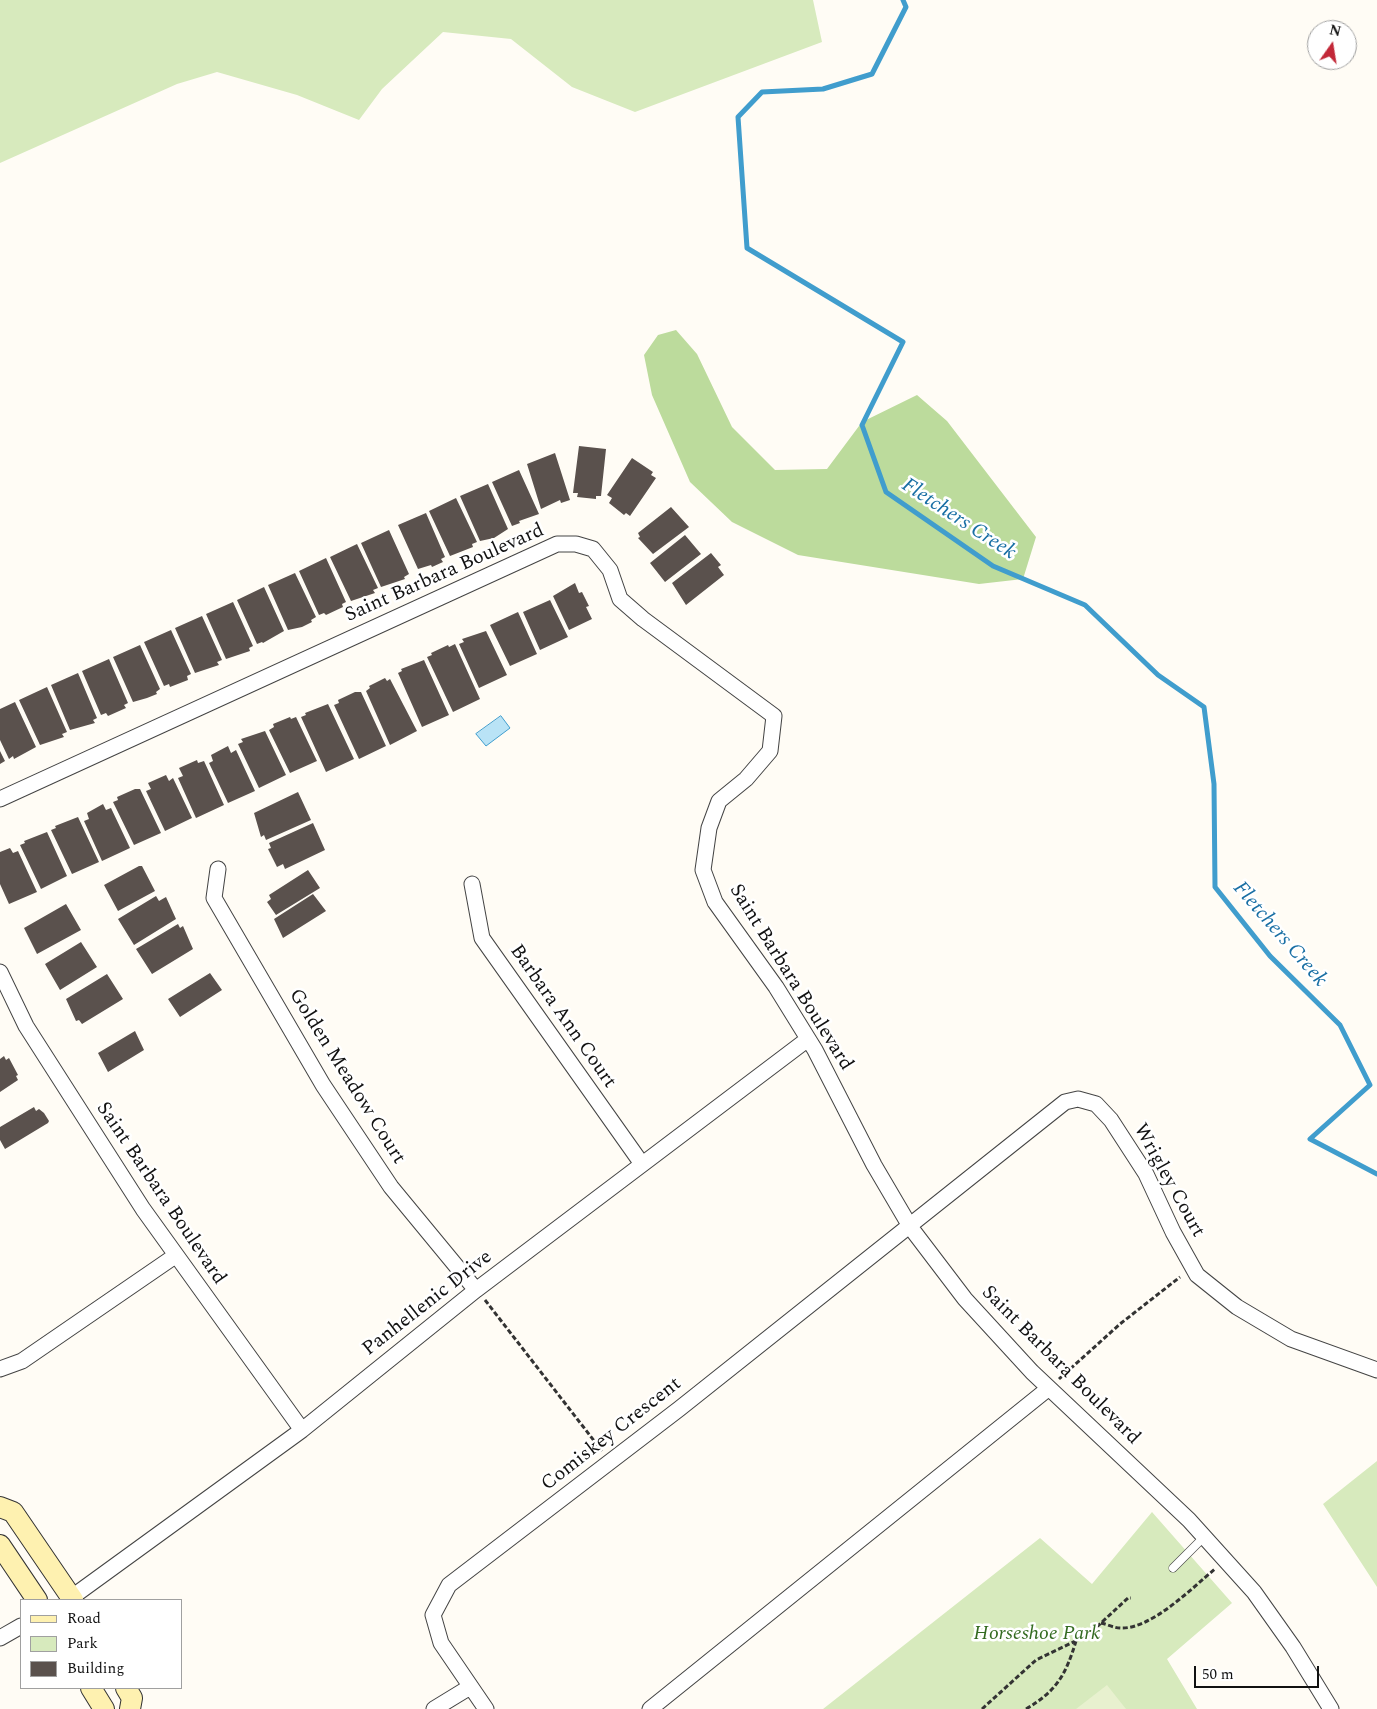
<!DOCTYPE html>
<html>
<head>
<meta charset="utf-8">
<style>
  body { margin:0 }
  #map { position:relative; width:1377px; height:1709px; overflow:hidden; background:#fffcf5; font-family:Spectral,serif }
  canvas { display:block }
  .legend { position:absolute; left:20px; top:1599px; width:162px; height:90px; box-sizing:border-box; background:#fff; border:1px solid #a0a0a0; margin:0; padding:6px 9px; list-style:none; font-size:15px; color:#111 }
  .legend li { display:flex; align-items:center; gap:10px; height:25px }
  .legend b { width:25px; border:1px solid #a0a0a0 }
  .north { position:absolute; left:1307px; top:20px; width:50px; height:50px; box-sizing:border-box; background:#fff; border:1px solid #a0a0a0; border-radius:50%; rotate:13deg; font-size:14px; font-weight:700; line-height:20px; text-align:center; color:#111 }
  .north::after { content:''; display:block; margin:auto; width:18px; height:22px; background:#c22838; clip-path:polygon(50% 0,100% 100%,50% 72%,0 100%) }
  .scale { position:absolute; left:1194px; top:1666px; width:125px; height:22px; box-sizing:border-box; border:2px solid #111; border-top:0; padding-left:6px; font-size:15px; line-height:18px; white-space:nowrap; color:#111; -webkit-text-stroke:4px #fff; paint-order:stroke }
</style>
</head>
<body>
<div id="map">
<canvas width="1377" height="1709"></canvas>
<ul class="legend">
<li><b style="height:6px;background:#fef1b0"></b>Road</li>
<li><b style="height:14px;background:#d7eabd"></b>Park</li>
<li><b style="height:14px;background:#5a514d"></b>Building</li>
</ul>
<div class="north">N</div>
<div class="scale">50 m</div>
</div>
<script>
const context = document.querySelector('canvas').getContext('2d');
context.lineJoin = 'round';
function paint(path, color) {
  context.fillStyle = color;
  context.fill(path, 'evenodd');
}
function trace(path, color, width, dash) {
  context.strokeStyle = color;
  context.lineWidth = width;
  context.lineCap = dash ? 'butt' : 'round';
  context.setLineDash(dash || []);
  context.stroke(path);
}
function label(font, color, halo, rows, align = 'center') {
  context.font = font + ' Spectral,serif';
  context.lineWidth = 5;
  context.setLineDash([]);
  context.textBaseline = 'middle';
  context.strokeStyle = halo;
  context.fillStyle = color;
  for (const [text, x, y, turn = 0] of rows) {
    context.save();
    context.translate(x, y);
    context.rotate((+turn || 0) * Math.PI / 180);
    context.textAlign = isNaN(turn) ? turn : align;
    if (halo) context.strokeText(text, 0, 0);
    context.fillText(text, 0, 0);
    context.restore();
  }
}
paint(new Path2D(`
  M0 0H813L822 42 635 112 572 87 511 39 443 32 382 89 359 120 297 95 217 72 177 84 0 163Z
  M1377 1461V1587L1323 1504Z
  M1152 1512 1232 1603 1167 1659 1197 1709H823L1040 1538 1092 1584Z`), '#d7eabd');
paint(new Path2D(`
  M676 330 697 354 732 427 775 470 827 469 862 422 917 395 947 421 1036 537 1023 579 979 584 798 555 732 522 690 482 652 395 644 355 658 335Z`), '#bcdb9c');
paint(new Path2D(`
  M1107 1685 1126 1709H1076Z`), '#e8f1cf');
const water = new Path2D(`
  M501 716 510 728 486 746 476 734Z`);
paint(water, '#b9e3f6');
trace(water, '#409dcd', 1);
trace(new Path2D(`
  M903 0 906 7 872 74 823 89 762 92 738 117 747 248 903 342 862 425 886 492 993 566 1085 605 1158 675 1204 707 1214 784 1215 887 1270 956 1340 1025 1370 1085 1310 1139 1377 1174`), '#409dcd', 5);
paint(new Path2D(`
  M579 446 606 449 601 496H596V499L577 497 578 493H573Z
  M555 453 570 500 561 503 560 500 541 509 527 464Z
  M632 458 653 472 651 475 656 478 630 516 626 513 624 515 609 503 612 498 607 495Z
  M519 470 539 514 519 521 520 523 512 526 492 482Z
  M488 484 508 529 494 538 480 541 460 496Z
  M456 498 477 542 472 544 473 547 450 556 429 511Z
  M671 507 689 527 653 554 638 538 640 537 638 533Z
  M426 513 445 557 441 559 443 562 432 567 431 565 418 569 398 525Z
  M389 530 409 574 404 577 405 579 381 587 361 543Z
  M685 535 701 554 665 582 650 563Z
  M357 544 378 588 373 590 375 593 351 601 330 557Z
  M711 553 721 565 718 567 724 575 686 605 672 583Z
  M326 558 346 602 342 604 343 607 326 615 324 613 319 615 299 571Z
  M295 573 316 617 311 620 312 622 302 627 288 630 268 585Z
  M575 583 579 593 582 592 589 606 586 607 592 619 569 630 553 596Z
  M264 587 284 631 263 643 262 642 257 644 237 600Z
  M550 600 568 637 540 650 523 612Z
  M233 602 253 646 249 648 250 651 226 659 206 614Z
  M518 612 537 654 510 666 490 625Z
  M202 616 222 660 217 662 219 665 195 673 175 628Z
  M171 630 191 674 187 676 188 680 170 687 169 684 164 686 144 642Z
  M486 631 507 675 479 688 459 644 464 642 462 639Z
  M455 644 480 699 453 712 427 657 432 655 431 653 448 645 449 647Z
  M140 645 160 689 156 692 157 694 147 698 133 702 113 657Z
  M109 659 128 703 124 705 126 708 108 716 106 713 101 715 82 671Z
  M424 660 449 715 422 727 398 673 402 671 401 669Z
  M78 673 97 718 93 720 95 723 70 730 51 685Z
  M385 678 387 681 390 679 417 731 390 745 366 691 370 688 369 686Z
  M47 687 67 732 62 734 64 737 40 745 19 700Z
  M355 692H361L386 746 359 759 334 705 339 703 338 700Z
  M15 702 36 747 14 759 13 756 9 759 0 740V709Z
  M328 704 354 759 326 772 301 717 306 715 305 713Z
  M290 717 291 719 296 717 317 761 290 773 269 730 274 727 273 724Z
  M265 731 286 775 259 788 238 744 243 742 241 739Z
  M228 746 231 753 236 750 255 791 228 803 209 763 213 761 211 755Z
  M0 751 5 761 0 764Z
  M197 760 198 763 204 761 224 805 196 818 178 778 183 776 179 768Z
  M166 775 169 781 173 778 192 818 165 831 146 791 151 789 148 783Z
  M135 789H140L161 833 134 845 113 802 118 800 117 797Z
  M298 792 311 820 266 840 264 835 261 837 254 813Z
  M103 804 106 810 111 808 130 848 102 861 84 821 89 819 87 813Z
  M78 817 99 862 72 874 51 830 56 828 55 826Z
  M313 823 325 850 285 869 283 864 277 867 268 849 271 848 269 843Z
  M47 832 67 876 41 889 20 845 25 843 24 841Z
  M10 848 13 853 18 851 37 892 9 904 0 884V852Z
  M139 866H142L155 891 118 911 104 885Z
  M308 870 320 888 276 915 267 902 271 899 269 895Z
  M313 894 326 911 283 938 274 919Z
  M156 896 159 901 166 897 176 919 134 945 118 919Z
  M66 904 81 930 37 954 24 928Z
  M178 924 180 928 183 926 193 949 152 974 136 949Z
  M81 942 97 967 60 990 45 964Z
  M210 973 222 990 180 1017 168 999Z
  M107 974 123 999 82 1024 79 1020 76 1021 66 999Z
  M135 1031 144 1050 108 1072 98 1053Z
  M4 1056 6 1060 9 1058 18 1075 16 1076 18 1080 0 1092V1059Z
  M34 1107 36 1111 39 1109 44 1113 49 1121 48 1123 5 1149 0 1140V1127Z`), '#5a514d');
const lane = new Path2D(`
  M1173 1568 1204 1537`);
const street = new Path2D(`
  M0 799 557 544H576L593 549 610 570 620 599 643 619 774 716 770 751 746 779 719 801 709 828 703 870 715 902 776 987 815 1050 874 1165 911 1228 965 1299 1032 1372 1189 1520 1254 1592 1293 1647 1331 1709
  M218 869 214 898 323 1085 391 1187 476 1290
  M472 884 482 938 642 1164
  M0 972 26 1026 143 1209 302 1430
  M0 1369 22 1361 175 1256
  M68 1600 302 1430 476 1290 808 1039
  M0 1638 21 1626
  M434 1709 470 1687
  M486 1709 441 1643 433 1615 449 1585 679 1409 1065 1102 1078 1099 1096 1104 1111 1120 1146 1174 1173 1232 1197 1275 1237 1307 1291 1339 1377 1370
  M650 1709 1049 1388`);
const secondary = new Path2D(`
  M0 1507 13 1512 73 1600
  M0 1545 37 1600
  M91 1688 104 1709
  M126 1688 132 1698 130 1709`);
trace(lane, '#444', 9);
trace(street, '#444', 17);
trace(secondary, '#333', 22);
trace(new Path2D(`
  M485 1300 602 1451
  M1059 1379 1120 1324 1180 1277
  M1101 1623C1107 1624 1114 1628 1120 1628 1151 1630 1193 1587 1215 1569
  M982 1709 1036 1660 1088 1635 1128 1598H1131
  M1026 1709C1057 1691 1066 1674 1076 1641`), '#333', 3, [5, 2.5]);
trace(lane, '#fff', 8);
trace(street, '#fff', 15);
trace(secondary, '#fef1b0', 20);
label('20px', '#111', '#fff', [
  ["Saint Barbara Boulevard",445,574,-24],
  ["Saint Barbara Boulevard",790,978,58],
  ["Barbara Ann Court",562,1017,55],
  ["Golden Meadow Court",346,1077,58],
  ["Wrigley Court",1168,1181,61],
  ["Saint Barbara Boulevard",160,1194,56],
  ["Panhellenic Drive",428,1304,-38],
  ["Saint Barbara Boulevard",1060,1366,45],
  ["Comiskey Crescent",612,1435,-38]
]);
label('italic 20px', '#336a20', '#fff', [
  ["Horseshoe Park",1037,1635]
]);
label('italic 21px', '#196fa4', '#fff', [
  ["Fletchers Creek",958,520,33],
  ["Fletchers Creek",1279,935,49]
]);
</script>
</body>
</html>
